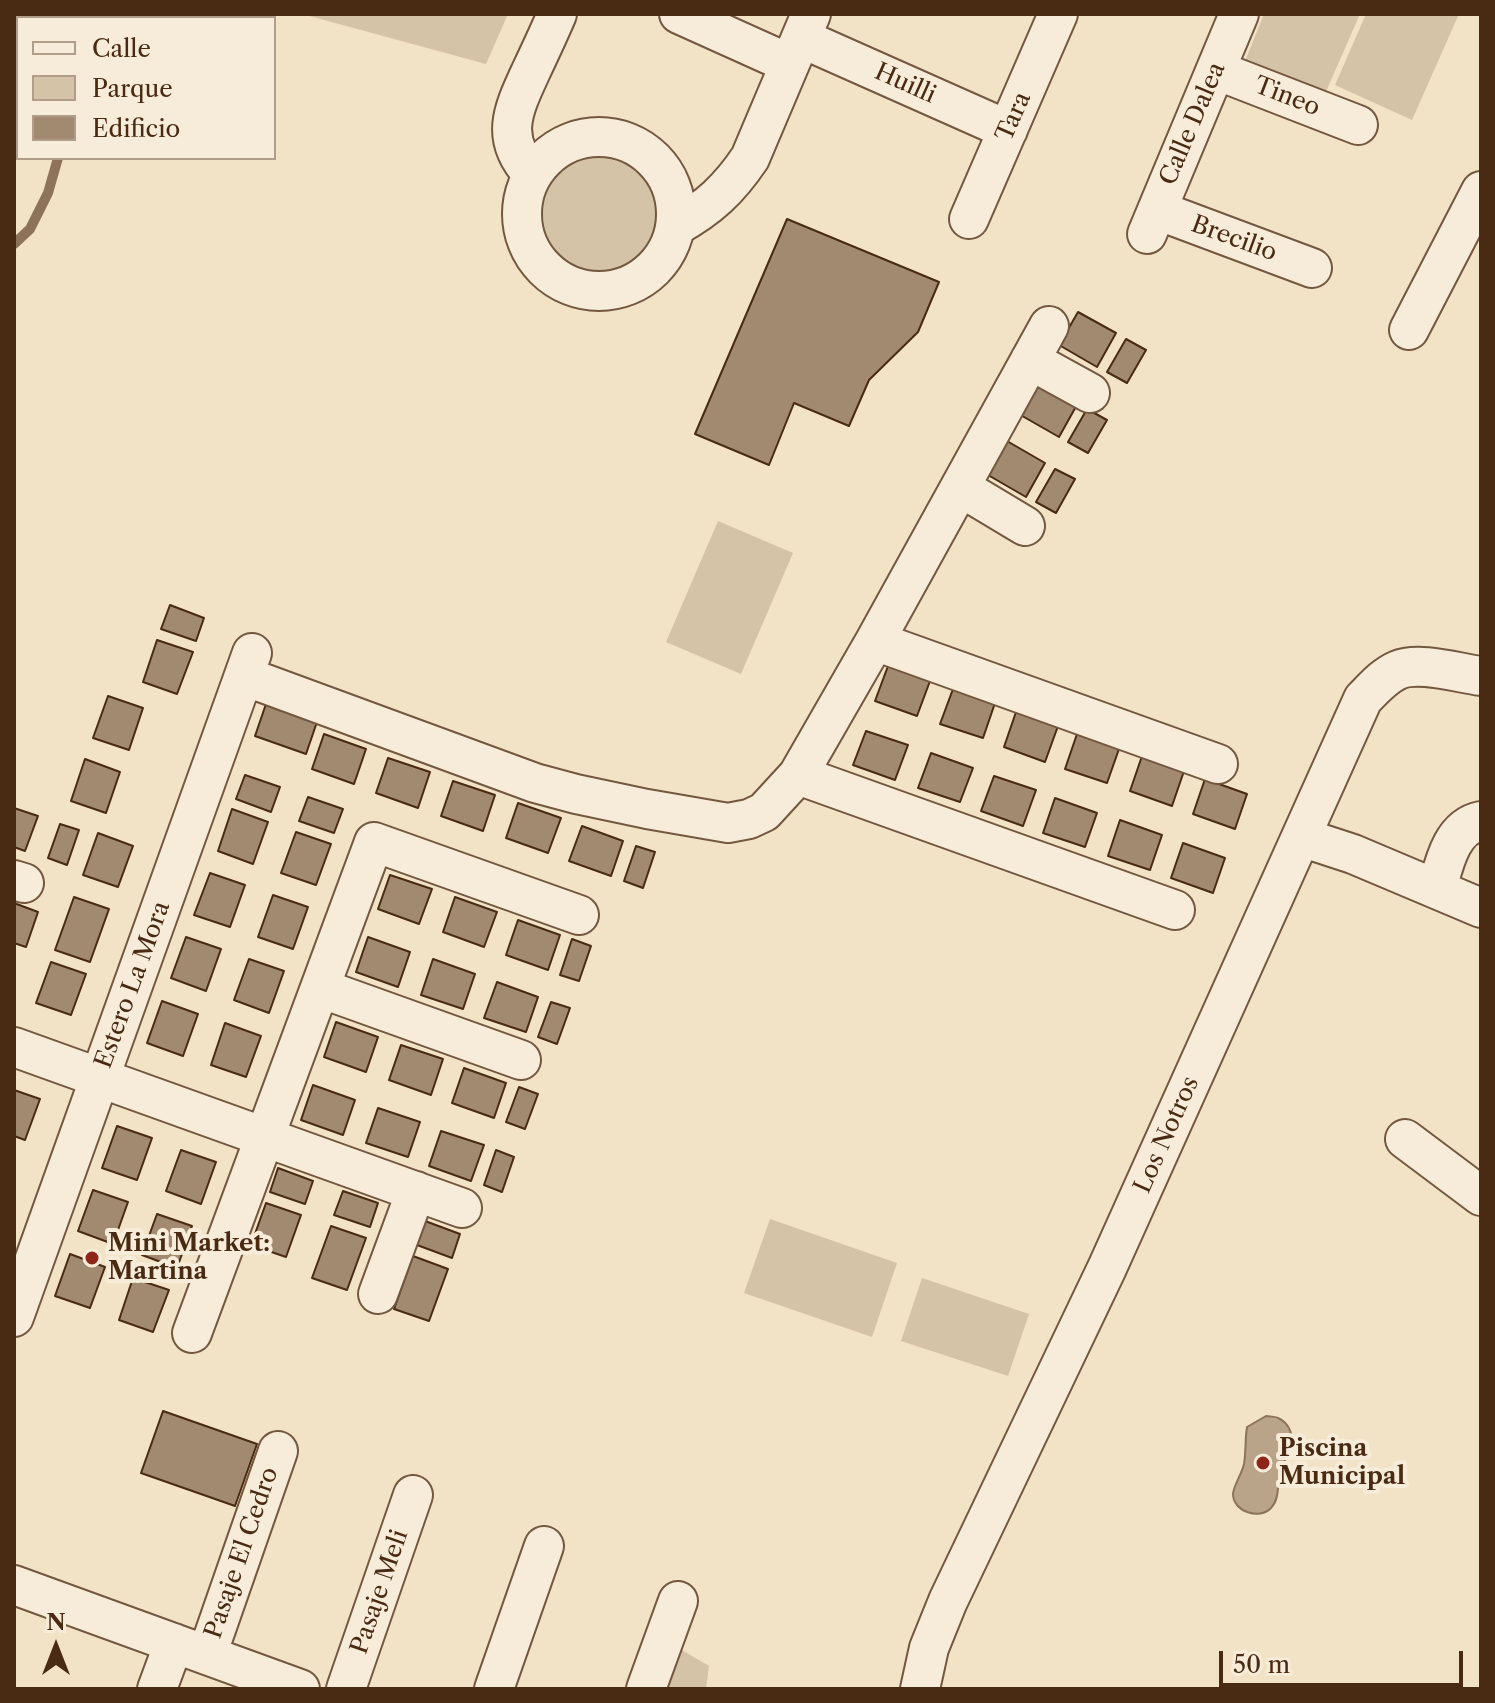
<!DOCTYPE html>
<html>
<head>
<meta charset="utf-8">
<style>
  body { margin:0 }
  #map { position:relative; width:1495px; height:1703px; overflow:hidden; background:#f2e2c6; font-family:"Libre Caslon Text",serif }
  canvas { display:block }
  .frame { position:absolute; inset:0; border:16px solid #492a12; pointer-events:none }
  .legend { position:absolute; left:16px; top:16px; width:260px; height:144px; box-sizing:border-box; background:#f7ecda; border:2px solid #b19e8a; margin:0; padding:10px 14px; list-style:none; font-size:24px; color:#492a12 }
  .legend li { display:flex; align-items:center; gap:16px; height:40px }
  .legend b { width:40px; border:2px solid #b19e8a }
  .north { position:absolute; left:16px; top:1607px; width:80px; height:80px; -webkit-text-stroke:6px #f7ecda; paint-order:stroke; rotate:0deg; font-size:22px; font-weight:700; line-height:32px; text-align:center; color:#492a12 }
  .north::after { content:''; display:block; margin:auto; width:28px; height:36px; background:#492a12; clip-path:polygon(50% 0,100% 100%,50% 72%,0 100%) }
  .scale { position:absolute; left:1219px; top:1651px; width:244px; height:36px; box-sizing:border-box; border:4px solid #492a12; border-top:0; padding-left:10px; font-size:24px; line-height:28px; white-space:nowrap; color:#492a12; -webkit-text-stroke:6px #f7ecda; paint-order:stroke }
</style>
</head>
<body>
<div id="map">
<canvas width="1495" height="1703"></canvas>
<div class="frame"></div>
<ul class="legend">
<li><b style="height:10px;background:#f7ecda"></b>Calle</li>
<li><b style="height:22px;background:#d5c3a7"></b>Parque</li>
<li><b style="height:22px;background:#a18a70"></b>Edificio</li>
</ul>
<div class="north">N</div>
<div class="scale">50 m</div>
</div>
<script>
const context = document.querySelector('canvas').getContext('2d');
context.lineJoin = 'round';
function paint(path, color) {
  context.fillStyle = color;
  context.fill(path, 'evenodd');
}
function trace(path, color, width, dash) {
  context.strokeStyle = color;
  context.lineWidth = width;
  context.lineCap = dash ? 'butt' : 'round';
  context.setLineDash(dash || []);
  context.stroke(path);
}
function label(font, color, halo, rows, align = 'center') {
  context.font = font + ' "Libre Caslon Text",serif';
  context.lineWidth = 8;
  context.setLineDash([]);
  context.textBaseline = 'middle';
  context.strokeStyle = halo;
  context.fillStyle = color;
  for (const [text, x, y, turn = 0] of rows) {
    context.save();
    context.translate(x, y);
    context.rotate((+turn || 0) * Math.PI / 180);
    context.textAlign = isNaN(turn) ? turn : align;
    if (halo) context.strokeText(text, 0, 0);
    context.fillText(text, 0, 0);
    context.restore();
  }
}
paint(new Path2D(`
  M302 14H508L486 64Z
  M1264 14H1360L1321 103 1241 71Z
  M1366 14H1459L1412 120 1335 85Z
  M543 214a58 58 0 1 1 116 0a58 58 0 1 1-116 0Z
  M718 521 793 553 741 674 666 642Z
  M770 1219 897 1263 872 1337 744 1293Z
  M922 1278 1029 1314 1008 1376 901 1341Z
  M675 1646 709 1666 706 1689H661Z`), '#d5c3a7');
const water = new Path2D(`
  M1266 1416C1267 1416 1277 1417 1278 1418 1290 1423 1295 1438 1290 1450 1287 1457 1282 1464 1280 1472 1277 1484 1280 1499 1271 1508 1260 1520 1233 1512 1233 1494 1234 1484 1242 1474 1244 1464 1246 1452 1245 1439 1247 1427Z`);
paint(water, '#b9a389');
trace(water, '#8c7359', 2);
trace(new Path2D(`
  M69 14V18
  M14 244 30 229 48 193 58 158`), '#8c7359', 10);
const building = new Path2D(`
  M787 219 939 282 918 332 869 380 849 426 794 403 769 465 695 434Z
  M1078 312 1116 333 1097 367 1059 345Z
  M1126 339 1146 350 1127 383 1107 372Z
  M1029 376 1078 403 1059 437 1010 409Z
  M1087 409 1107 420 1088 453 1068 442Z
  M1007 441 1045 463 1026 497 988 475Z
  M1055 469 1075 479 1056 513 1036 502Z
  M170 605 204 618 196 641 161 629Z
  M157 640 193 652 177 694 143 682Z
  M888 666 930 681 917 716 875 701Z
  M953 689 995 703 983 738 940 724Z
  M108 696 143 708 129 750 93 738Z
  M267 701 318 719 306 754 255 736Z
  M1016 712 1058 726 1045 762 1004 747Z
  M866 731 908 745 895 780 853 765Z
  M324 734 366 749 354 784 312 769Z
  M1077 734 1119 749 1107 783 1065 769Z
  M931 753 973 768 960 802 918 788Z
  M1142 756 1184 771 1172 806 1130 791Z
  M388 758 430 772 418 808 376 793Z
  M85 759 120 772 106 813 71 801Z
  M245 775 280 787 271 812 236 799Z
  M994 776 1036 790 1023 826 981 811Z
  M1205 779 1247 794 1235 829 1193 814Z
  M453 781 495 795 483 831 441 816Z
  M308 797 343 809 334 833 299 821Z
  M1055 798 1097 813 1085 847 1043 833Z
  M518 803 561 818 548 853 506 838Z
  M14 808 38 816 25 851 14 847Z
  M232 809 268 822 253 864 218 851Z
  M1120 820 1162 835 1150 870 1108 856Z
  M60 824 79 830 67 865 48 858Z
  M582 826 623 841 611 876 569 861Z
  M296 832 331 844 316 885 281 873Z
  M98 833 133 846 118 887 83 875Z
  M1183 843 1225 858 1213 893 1171 878Z
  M636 846 655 852 643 888 624 881Z
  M210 873 245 885 230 927 194 915Z
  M390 875 432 889 419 924 378 909Z
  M273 895 308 907 293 949 258 937Z
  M74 897 109 909 90 962 55 950Z
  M455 897 497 912 484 947 443 932Z
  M14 903 38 912 26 947 14 943Z
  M518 920 560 935 548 970 506 955Z
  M186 937 221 949 206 991 171 978Z
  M368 937 410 952 398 987 356 972Z
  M572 939 591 946 579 981 560 975Z
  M249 959 284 971 269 1013 234 1000Z
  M433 959 475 974 463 1009 421 995Z
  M51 962 86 974 71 1015 36 1003Z
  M497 982 538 997 526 1032 484 1018Z
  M162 1001 198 1014 183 1056 147 1043Z
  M551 1002 570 1008 557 1044 538 1037Z
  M336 1022 378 1037 366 1072 324 1057Z
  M225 1023 261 1036 246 1077 211 1065Z
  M401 1045 443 1059 431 1095 389 1080Z
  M464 1068 506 1083 494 1118 452 1103Z
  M313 1085 355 1100 343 1135 301 1120Z
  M519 1087 538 1094 525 1129 506 1122Z
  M14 1090 40 1099 25 1140 14 1136Z
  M378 1108 420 1122 408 1157 366 1143Z
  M117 1126 152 1138 137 1180 102 1168Z
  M441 1131 484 1145 471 1181 429 1166Z
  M181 1150 216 1162 201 1204 166 1191Z
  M496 1150 514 1157 502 1192 484 1185Z
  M278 1168 313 1181 305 1204 270 1192Z
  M93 1190 128 1202 113 1244 78 1231Z
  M343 1191 378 1203 370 1227 334 1215Z
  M266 1203 301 1215 286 1257 251 1245Z
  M157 1214 192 1226 177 1268 142 1255Z
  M425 1221 460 1234 452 1258 417 1245Z
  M331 1226 366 1238 347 1290 312 1278Z
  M70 1254 105 1267 90 1308 55 1296Z
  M413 1256 448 1269 429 1321 394 1309Z
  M133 1278 169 1290 153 1332 119 1320Z
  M163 1411 257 1444 235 1506 141 1473Z`);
paint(building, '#a18a70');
trace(building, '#492a12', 2);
const minor = new Path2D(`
  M679 14 790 64
  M801 38 1008 130
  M1216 70 1358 125
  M522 214a77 77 0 1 1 154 0a77 77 0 1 1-154 0Z
  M532 174C499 138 513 110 531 71 540 52 549 33 557 14
  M1157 210 1312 268
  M969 219 1058 14
  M676 226C709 208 729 189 750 158L811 14
  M1147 234 1239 14
  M1409 330 1481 191
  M1030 360 1090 393
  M960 487 1025 526
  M875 641 1218 764
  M244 676 535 783 576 794 647 809 728 823 749 819 764 812 798 775 875 641 1049 326
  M798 775 1175 910
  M1301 837 1353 854 1481 908
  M14 880 24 883
  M1437 889C1444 864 1451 827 1481 821
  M320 988 521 1060
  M14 1047 462 1208
  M1405 1139 1481 1196
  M378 1294 416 1191
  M14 1317 252 653
  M192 1333 374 842 579 915
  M14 1585 300 1689
  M207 1655 278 1451
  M157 1689 174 1643
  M346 1689 413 1495
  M494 1689 544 1546
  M646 1689 678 1601
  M920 1689 929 1648 948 1601 1107 1268 1363 699C1374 688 1384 676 1398 670 1419 661 1458 673 1481 676`);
trace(minor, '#73583f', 42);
trace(minor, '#f7ecda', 38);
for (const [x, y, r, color] of [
  [92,1258,8,"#8f2418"],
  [1263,1463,8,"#8f2418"]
]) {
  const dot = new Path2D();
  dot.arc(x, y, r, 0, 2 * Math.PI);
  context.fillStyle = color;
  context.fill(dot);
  trace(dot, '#f7ecda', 3);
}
label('24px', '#492a12', '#f7ecda', [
  ["Huilli",905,84,24],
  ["Tineo",1287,97,21],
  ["Tara",1014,117,-66],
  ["Calle Dalea",1193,124,-67],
  ["Brecilio",1234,239,20],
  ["Estero La Mora",133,985,-70],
  ["Los Notros",1167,1135,-66],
  ["Pasaje El Cedro",242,1553,-71],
  ["Pasaje Meli",380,1592,-71]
]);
label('bold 24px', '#492a12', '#f7ecda', [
  ["Mini Market:",108,1244],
  ["Martina",108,1272],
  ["Piscina",1279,1449],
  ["Municipal",1279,1477]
], 'left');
</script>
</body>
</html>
